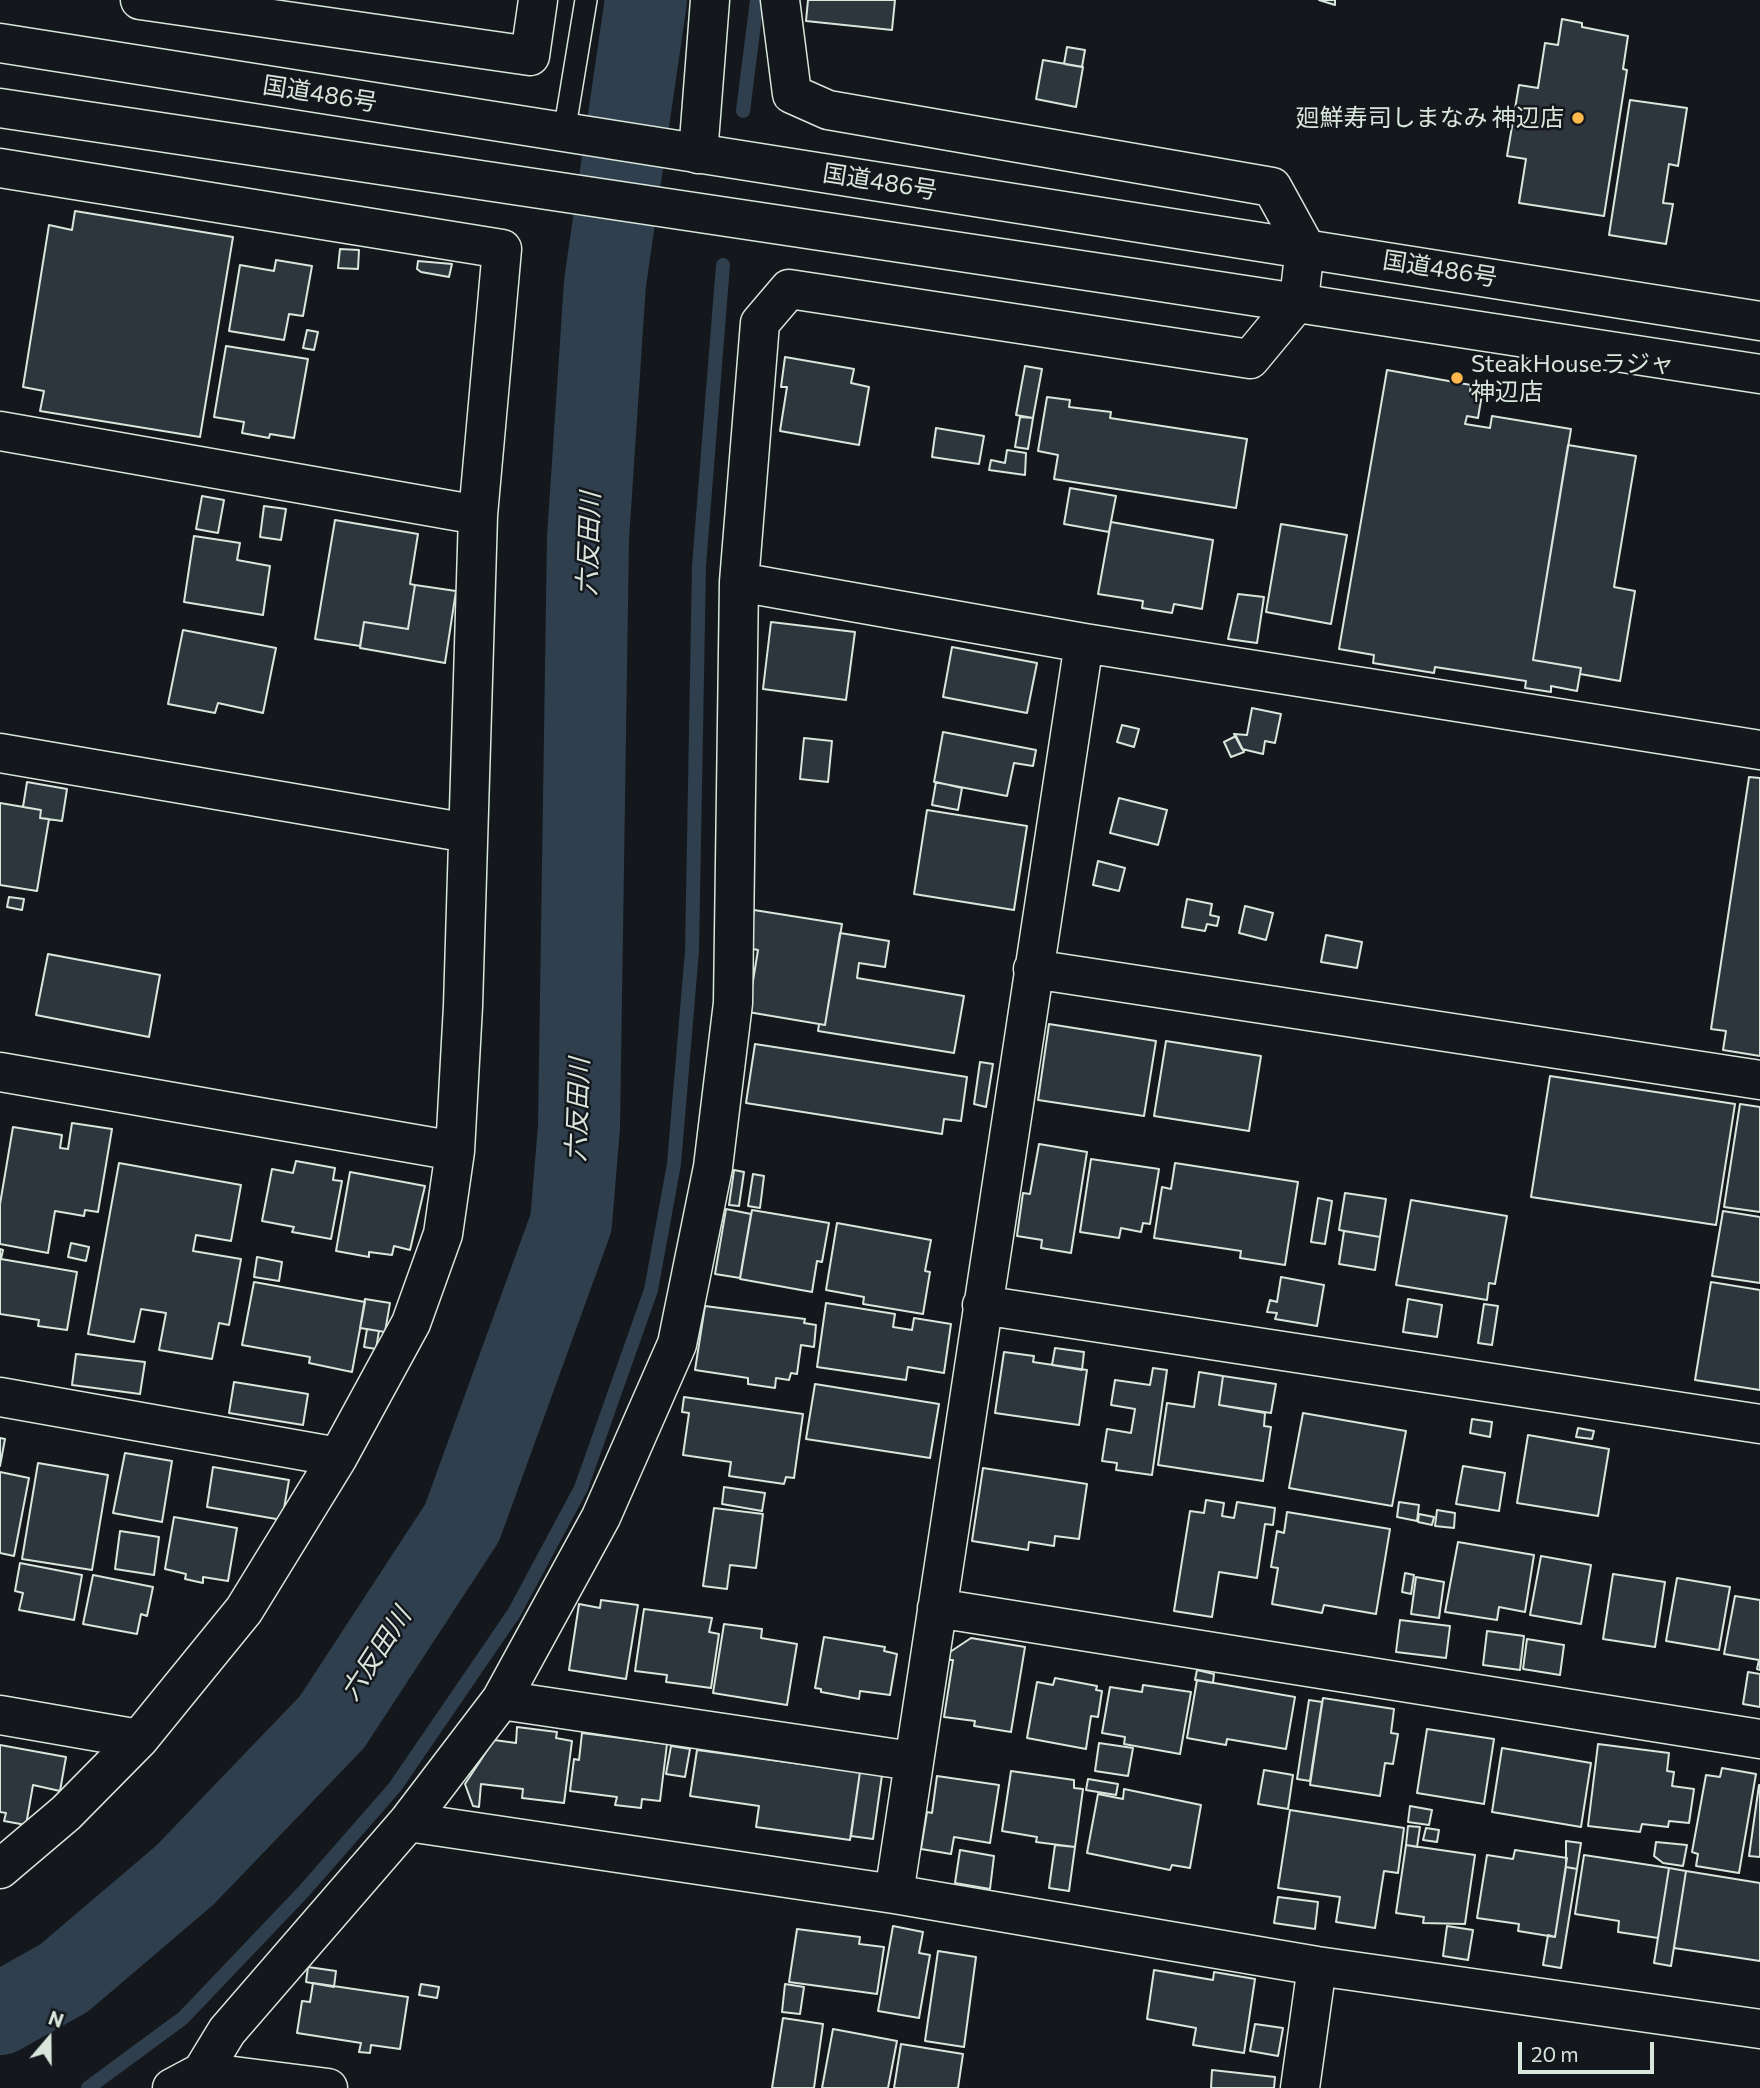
<!DOCTYPE html>
<html>
<head>
<meta charset="utf-8">
<style>
  body { margin:0 }
  #map { position:relative; width:1760px; height:2088px; overflow:hidden; background:#14181c; font-family:Commissioner,sans-serif }
  canvas { display:block }
  .north { position:absolute; left:14px; top:2004px; width:70px; height:70px; -webkit-text-stroke:5px #14181c; paint-order:stroke; rotate:20deg; font-size:19px; font-weight:700; line-height:28px; text-align:center; color:#d8e6dc }
  .north::after { content:''; display:block; margin:auto; width:24px; height:32px; background:#d8e6dc; clip-path:polygon(50% 0,100% 100%,50% 72%,0 100%) }
  .scale { position:absolute; left:1518px; top:2042px; width:136px; height:32px; box-sizing:border-box; border:4px solid #d8e6dc; border-top:0; padding-left:9px; font-size:21px; line-height:24px; white-space:nowrap; color:#d8e6dc; -webkit-text-stroke:5px #14181c; paint-order:stroke }
</style>
</head>
<body>
<div id="map">
<canvas width="1760" height="2088"></canvas>
<div class="north">N</div>
<div class="scale">20 m</div>
</div>
<script>
const context = document.querySelector('canvas').getContext('2d');
context.lineJoin = 'round';
function trace(path, color, width, dash) {
  context.strokeStyle = color;
  context.lineWidth = width;
  context.lineCap = dash ? 'butt' : 'round';
  context.setLineDash(dash || []);
  context.stroke(path);
}
function paint(path, color) {
  context.fillStyle = color;
  context.fill(path, 'evenodd');
}
function label(font, color, halo, rows, align = 'center') {
  context.font = font + ' Commissioner,"Noto Sans JP",sans-serif';
  context.lineWidth = 5;
  context.setLineDash([]);
  context.textBaseline = 'middle';
  context.strokeStyle = halo;
  context.fillStyle = color;
  for (const [text, x, y, turn = 0] of rows) {
    context.save();
    context.translate(x, y);
    context.rotate((+turn || 0) * Math.PI / 180);
    context.textAlign = isNaN(turn) ? turn : align;
    if (halo) context.strokeText(text, 0, 0);
    context.fillText(text, 0, 0);
    context.restore();
  }
}
trace(new Path2D(`
  M743 111 757 0
  M88 2088 183 2018 304 1891 395 1787 514 1613 581 1488 651 1290 674 1164 692 951 699 566 723 265`), '#2f3f4d', 14);
trace(new Path2D(`
  M0 2014 64 1978 185 1875 332 1722 462 1523 571 1223 579 1127 588 538 605 283 646 0`), '#2f3f4d', 82);
const building = new Path2D(`
  M808 0H895L892 30 806 21Z
  M1319 0H1335V5Z
  M1562 19 1582 23V27L1628 36 1623 69 1627 70 1604 216 1519 203 1526 159 1507 156 1519 85 1538 88 1545 43 1558 45Z
  M1067 47 1085 50 1082 67 1064 64Z
  M1043 60 1083 67 1076 107 1036 99Z
  M1630 100 1687 108 1678 166 1669 164 1663 203 1673 204 1666 244 1609 235Z
  M75 211 233 237 200 437 40 411 44 391 23 387 49 225 72 230Z
  M340 249 359 250 358 269 338 268Z
  M276 260 312 266 303 316 289 314 284 340 229 331 240 265 274 271Z
  M418 261 452 264 449 277 421 272 417 269Z
  M307 330 318 332 314 350 303 348Z
  M226 346 308 359 294 438 270 434 269 438 242 433 244 422 214 417Z
  M785 357 854 369 851 383 869 387 859 445 780 431 787 387H781Z
  M1025 366 1042 369 1033 418 1016 415Z
  M1387 370 1471 385 1470 392 1482 394 1478 418 1467 416 1465 424 1490 428 1492 416 1571 429 1533 660 1581 668 1577 691 1551 686V692L1525 688 1526 681 1435 667 1434 673 1373 663 1374 655 1339 649Z
  M1047 397 1070 400 1069 407 1111 412 1110 418 1247 439 1236 508 1054 479 1058 455 1038 451Z
  M1020 417 1033 418 1028 449 1015 447Z
  M936 428 984 436 979 464 932 457Z
  M1568 445 1636 456 1614 587 1635 591 1620 681 1580 674 1581 668 1533 660Z
  M1007 450 1026 453 1025 475 989 470 991 460 1005 463Z
  M1070 488 1116 496 1109 532 1064 524Z
  M202 496 224 500 218 533 196 529Z
  M264 506 286 509 281 540 260 537Z
  M335 520 418 534 410 584 415 585 408 629 364 622 360 646 315 639Z
  M1111 522 1213 540 1202 609 1174 604 1172 613 1142 608 1143 601 1098 594Z
  M1281 524 1347 535 1331 624 1266 612Z
  M194 536 240 543 237 560 270 566 263 615 184 602Z
  M415 585 456 591 445 663 360 648 364 622 408 629Z
  M1238 594 1264 597 1257 643 1228 639Z
  M771 622 855 632 846 700 763 689Z
  M183 630 276 648 263 713 218 703 215 713 168 704Z
  M952 647 1037 663 1027 713 943 697Z
  M1252 708 1281 714 1275 743 1265 741 1263 754 1242 749 1234 734 1247 735Z
  M1122 725 1139 729 1134 747 1117 742Z
  M943 732 1036 750 1033 766 1014 763 1007 796 934 782Z
  M1236 736 1244 752 1231 757 1224 742Z
  M804 738 832 741 828 782 800 779Z
  M1749 777 1760 778V1056L1723 1050 1726 1031 1711 1029Z
  M27 782 67 789 62 821 40 818 41 810 23 807Z
  M936 782 962 788 958 810 932 805Z
  M1119 798 1167 810 1158 845 1110 833Z
  M0 803 41 810 40 818 49 819 37 891 0 885Z
  M927 810 1027 826 1014 910 914 894Z
  M1098 861 1125 868 1119 891 1093 885Z
  M9 897 24 899 22 910 7 907Z
  M1187 899 1212 904 1210 915 1219 917 1217 926 1207 924 1205 931 1182 927Z
  M1245 906 1273 913 1266 940 1239 933Z
  M754 910 842 924 825 1025 748 1012 758 950 748 948Z
  M840 933 889 941 885 967 859 963 857 978 964 996 954 1053 818 1031 819 1024 825 1025Z
  M1326 935 1362 942 1357 968 1321 962Z
  M48 954 160 975 149 1037 36 1015Z
  M1049 1024 1156 1041 1144 1116 1038 1100Z
  M1166 1041 1261 1056 1249 1131 1154 1116Z
  M755 1044 967 1077 961 1121 944 1119 942 1134 746 1103Z
  M980 1062 993 1064 986 1107 974 1104Z
  M1550 1076 1735 1104 1716 1225 1531 1197Z
  M1740 1104 1760 1107V1212L1724 1207Z
  M72 1123 112 1129 98 1212 85 1210 84 1216 55 1211 48 1253 0 1244V1204L13 1127 62 1135 60 1148 68 1149Z
  M1039 1144 1087 1152 1071 1253 1041 1248 1042 1240 1017 1236 1023 1193 1030 1194Z
  M1091 1159 1159 1169 1150 1224 1143 1223 1141 1232 1121 1228 1119 1238 1080 1232Z
  M296 1161 335 1168 333 1180 342 1181 331 1239 292 1232 294 1227 262 1221 272 1169 293 1173Z
  M119 1163 241 1185 231 1241 196 1235 193 1251 241 1259 229 1325 219 1323 212 1359 159 1350 166 1313 141 1309 134 1342 88 1334Z
  M1175 1163 1298 1182 1285 1265 1240 1258 1241 1251 1154 1238 1162 1187 1171 1189Z
  M734 1170 744 1172 739 1206 729 1205Z
  M350 1172 425 1186 410 1250 394 1246 392 1255 369 1252V1257L336 1251Z
  M753 1174 764 1176 760 1208 748 1206Z
  M1345 1193 1386 1199 1380 1237 1339 1230Z
  M1318 1198 1332 1201 1325 1244 1311 1242Z
  M1411 1200 1507 1216 1495 1284 1489 1283 1487 1300 1396 1285Z
  M726 1209 751 1214 740 1278 715 1274Z
  M752 1210 829 1223 822 1262 817 1261 812 1292 740 1279Z
  M1723 1211 1760 1217V1283L1712 1276Z
  M837 1223 931 1240 925 1271 930 1272 923 1314 863 1304 864 1297 826 1290Z
  M1344 1231 1380 1237 1375 1270 1339 1264Z
  M71 1243 89 1247 86 1261 68 1257Z
  M0 1249 3 1250 1 1259 77 1272 67 1330 38 1326 39 1320 0 1314Z
  M257 1257 282 1262 279 1281 254 1277Z
  M1281 1277 1324 1285 1317 1326 1275 1319 1277 1313 1267 1312 1270 1300 1277 1302Z
  M254 1282 365 1302 352 1372 309 1363 310 1357 242 1345Z
  M1711 1282 1760 1290V1390L1695 1380Z
  M365 1299 390 1303 385 1332 360 1328Z
  M1408 1299 1442 1305 1437 1337 1403 1332Z
  M826 1303 895 1314 893 1327 912 1330 914 1318 951 1324 944 1373 908 1367 906 1380 817 1367Z
  M1484 1304 1498 1306 1492 1345 1478 1343Z
  M705 1306 805 1319 804 1323 816 1325 814 1347 801 1345 797 1374 791 1373 789 1380 776 1378 775 1388 748 1384V1378L695 1370Z
  M367 1329 379 1331 376 1349 364 1347Z
  M1055 1348 1084 1352 1082 1370 1052 1365Z
  M1004 1352 1034 1356 1033 1362 1087 1370 1079 1425 995 1413Z
  M76 1354 145 1362 140 1394 72 1385Z
  M1153 1368 1167 1370 1152 1475 1116 1470 1117 1463 1102 1461 1107 1429 1131 1433 1135 1409 1111 1405 1115 1380 1150 1385Z
  M1199 1372 1223 1376 1219 1405 1265 1413 1264 1426 1271 1427 1263 1481 1158 1465 1167 1403 1194 1407Z
  M1223 1376 1276 1384 1271 1413 1219 1405Z
  M234 1382 308 1394 303 1425 229 1413Z
  M815 1384 939 1404 930 1458 806 1439Z
  M684 1397 803 1414 794 1478 786 1477 784 1484 729 1476 731 1462 683 1455 689 1413 682 1412Z
  M1303 1413 1406 1431 1392 1506 1289 1488Z
  M1472 1419 1492 1422 1490 1437 1470 1433Z
  M1578 1428 1594 1431 1592 1439 1576 1437Z
  M1528 1435 1609 1449 1598 1516 1517 1503Z
  M0 1438 5 1439 0 1466Z
  M125 1453 172 1461 162 1522 113 1513Z
  M38 1463 108 1475 92 1570 22 1559Z
  M1463 1466 1505 1473 1499 1511 1456 1504Z
  M213 1467 289 1480 282 1520 207 1507Z
  M983 1468 1087 1484 1079 1539 1055 1536 1054 1546 1029 1542 1028 1550 972 1541Z
  M0 1472 29 1478 14 1556 0 1553Z
  M724 1487 765 1493 762 1511 722 1504Z
  M1206 1500 1224 1503 1222 1516 1234 1518 1237 1502 1275 1508 1273 1525 1265 1524 1257 1578 1219 1572 1212 1617 1174 1611 1190 1511 1204 1513Z
  M1399 1502 1419 1505 1417 1521 1397 1517Z
  M714 1508 763 1514 756 1568 730 1565 727 1589 703 1586Z
  M1437 1510 1455 1513 1454 1528 1435 1526Z
  M1287 1512 1390 1529 1376 1614 1324 1605 1322 1613 1272 1604 1278 1568 1271 1567 1277 1531 1284 1533Z
  M1419 1514 1434 1517 1432 1525 1418 1522Z
  M174 1517 237 1528 228 1581 203 1577V1583L185 1579 186 1574 165 1569Z
  M120 1531 159 1537 154 1575 115 1569Z
  M1458 1542 1534 1555 1525 1612 1499 1607 1497 1620 1445 1612Z
  M1541 1556 1591 1565 1581 1624 1530 1615Z
  M20 1563 82 1575 74 1620 19 1610 23 1593 15 1591Z
  M1405 1573 1414 1575 1411 1594 1402 1592Z
  M1613 1574 1665 1582 1655 1647 1603 1639Z
  M93 1575 153 1587 147 1616 141 1614 137 1634 83 1624Z
  M1416 1577 1444 1582 1439 1618 1411 1614Z
  M1677 1578 1730 1587 1719 1650 1666 1641Z
  M1735 1596 1760 1600V1670L1757 1669 1759 1660 1724 1654Z
  M601 1600 638 1605 626 1679 569 1670 579 1604 600 1608Z
  M644 1609 712 1618 709 1632 719 1634 711 1688 666 1682 667 1675 635 1671Z
  M1400 1620 1450 1626 1446 1658 1396 1652Z
  M724 1624 762 1629 761 1638 797 1644 787 1705 713 1693Z
  M1487 1631 1524 1636 1520 1670 1483 1665Z
  M824 1637 885 1647 884 1651 897 1654 890 1695 860 1691 859 1699 821 1692V1689L815 1688Z
  M971 1638 1025 1647 1011 1732 974 1726 975 1721 944 1717 953 1660H949L950 1652Z
  M1527 1639 1564 1645 1560 1675 1523 1669Z
  M1197 1670 1214 1674 1213 1683 1195 1680Z
  M1748 1672 1760 1674V1707L1743 1704Z
  M1055 1678 1097 1686 1096 1690 1102 1691 1098 1717 1091 1716 1086 1749 1027 1738 1037 1682 1053 1685Z
  M1197 1680 1295 1697 1286 1749 1227 1739 1226 1745 1187 1738Z
  M1143 1685 1191 1692 1180 1754 1124 1744 1125 1737 1102 1733 1110 1687 1142 1692Z
  M1323 1698 1394 1709 1391 1733 1398 1734 1393 1764 1385 1763 1380 1796 1310 1785Z
  M1309 1700 1322 1702 1310 1781 1297 1779Z
  M517 1727 557 1732 556 1738 572 1741 564 1803 522 1798 523 1789 481 1784 479 1807 473 1806 465 1784 494 1740 516 1743Z
  M1427 1729 1494 1739 1484 1804 1417 1793Z
  M582 1733 667 1744 660 1801 642 1799 641 1808 615 1805 617 1797 570 1791 574 1759 579 1760Z
  M1099 1743 1133 1748 1128 1776 1095 1771Z
  M1598 1744 1669 1753 1667 1771 1674 1772 1672 1786 1694 1789 1689 1823 1669 1821 1668 1827 1642 1824 1640 1832 1588 1826Z
  M0 1745 66 1757 60 1791 33 1785 26 1825 4 1821 6 1813 0 1812Z
  M671 1746 690 1749 685 1777 666 1774Z
  M1502 1748 1591 1763 1581 1827 1492 1812Z
  M697 1750 860 1772 850 1840 756 1827 759 1806 690 1796Z
  M1722 1768 1756 1774 1739 1873 1696 1866 1698 1854 1692 1852 1706 1775 1720 1777Z
  M1264 1770 1293 1775 1288 1809 1258 1804Z
  M1011 1771 1074 1780V1788L1083 1789 1075 1847 1036 1842 1037 1837 1002 1831Z
  M860 1772 882 1775 873 1839 851 1836Z
  M937 1776 999 1785 990 1843 954 1837 951 1854 921 1849 927 1812 932 1813Z
  M1088 1779 1118 1784 1116 1795 1086 1790Z
  M1759 1785H1760V1857L1749 1856Z
  M1124 1789 1201 1805 1190 1868 1172 1865 1170 1870 1087 1853 1098 1794 1123 1799Z
  M1410 1806 1432 1810 1429 1825 1408 1822Z
  M1290 1810 1404 1828 1398 1873 1384 1871 1375 1928 1336 1922 1340 1897 1278 1888Z
  M1408 1826 1420 1827 1417 1847 1406 1845Z
  M1426 1828 1439 1830 1437 1842 1423 1840Z
  M1566 1841 1581 1843 1577 1869 1566 1867Z
  M1656 1842 1687 1845 1683 1866 1663 1863 1654 1856Z
  M1055 1845 1075 1847 1069 1891 1049 1888Z
  M1406 1845 1475 1855 1465 1924 1423 1923 1424 1917 1396 1913Z
  M960 1850 994 1856 990 1889 955 1883Z
  M1515 1850 1567 1858 1555 1937 1518 1931 1519 1924 1477 1918 1487 1855 1513 1859Z
  M1584 1855 1669 1868 1658 1938 1618 1932 1619 1921 1575 1914Z
  M1566 1867 1577 1869 1561 1968 1543 1965 1548 1935 1555 1937Z
  M1669 1868 1686 1871 1671 1966 1654 1963Z
  M1686 1871 1760 1883V1961L1674 1948Z
  M1278 1897 1318 1902 1315 1929 1274 1923Z
  M893 1926 923 1932 919 1953 930 1955 919 2018 878 2011Z
  M1447 1926 1473 1930 1468 1960 1443 1956Z
  M797 1929 860 1937 859 1944 884 1947 877 1994 789 1982Z
  M938 1951 976 1957 964 2047 925 2041Z
  M308 1967 336 1971 334 1987 306 1982Z
  M1154 1970 1213 1980 1214 1972 1255 1979 1244 2053 1193 2045 1196 2028 1147 2019Z
  M313 1983 408 1997 400 2049 371 2045 370 2053 359 2052 361 2043 297 2033 302 2001 310 2002Z
  M421 1984 439 1987 437 1998 419 1995Z
  M785 1984 804 1987 800 2014 782 2012Z
  M783 2018 823 2024 814 2088H772Z
  M1255 2024 1283 2028 1278 2056 1250 2051Z
  M833 2029 897 2041 888 2088H822Z
  M901 2044 963 2054 958 2088H894Z
  M1212 2070 1275 2077 1274 2088H1211Z`);
paint(building, '#2c363c');
trace(building, '#d8e6dc', 2);
const lane = new Path2D(`
  M564 133 586 0`);
const street = new Path2D(`
  M140 0 530 56 538 0
  M698 154 710 0
  M0 168 502 249 478 515 463 1006 455 1151 443 1234 411 1323 338 1457 244 1610 139 1739 66 1813 0 1869
  M0 431 478 515
  M739 582 1084 643 1760 750
  M0 753 468 833
  M1033 969 1760 1080
  M0 1072 455 1151
  M982 1305 1760 1424
  M0 1397 338 1457
  M937 1608 1760 1739
  M501 1700 912 1761
  M0 1715 139 1739
  M408 1822 894 1894 1317 1966 1760 2029
  M894 1894 1084 643
  M202 2072 328 2088
  M172 2088 202 2072 227 2031 408 1822 501 1700 601 1517 677 1344 713 1167 733 1003 739 582 760 323 789 289 1250 359 1299 300 1305 247 1272 187 828 110 792 94 780 0
  M1300 2088 1317 1966`);
const highway = new Path2D(`
  M0 43 1760 321
  M0 108C586 199 1174 281 1760 374`);
trace(lane, '#d8e6dc', 24);
trace(street, '#d8e6dc', 41);
trace(highway, '#d8e6dc', 41);
trace(lane, '#14181c', 21);
trace(street, '#14181c', 38);
trace(highway, '#14181c', 38);
for (const [x, y, r, color] of [
  [1578,118,7,"#ffb74d"],
  [1457,378,7,"#ffb74d"]
]) {
  const dot = new Path2D();
  dot.arc(x, y, r, 0, 2 * Math.PI);
  context.fillStyle = color;
  context.fill(dot);
  trace(dot, '#14181c', 2.5);
}
label('24px', '#d8e6dc', '#14181c', [
  ["国道486号",320,94,9],
  ["国道486号",880,182,9],
  ["国道486号",1440,269,9]
]);
label('24px', '#d8e6dc', '#14181c', [
  ["廻鮮寿司しまなみ 神辺店",1564,118],
  ["SteakHouseラジャ",1471,364,"left"],
  ["神辺店",1471,392,"left"]
], 'right');
label('italic 26px', '#d8e6dc', '#14181c', [
  ["六反田川",589,544,-88],
  ["六反田川",578,1110,-88],
  ["六反田川",376,1654,-57]
]);
</script>
</body>
</html>
